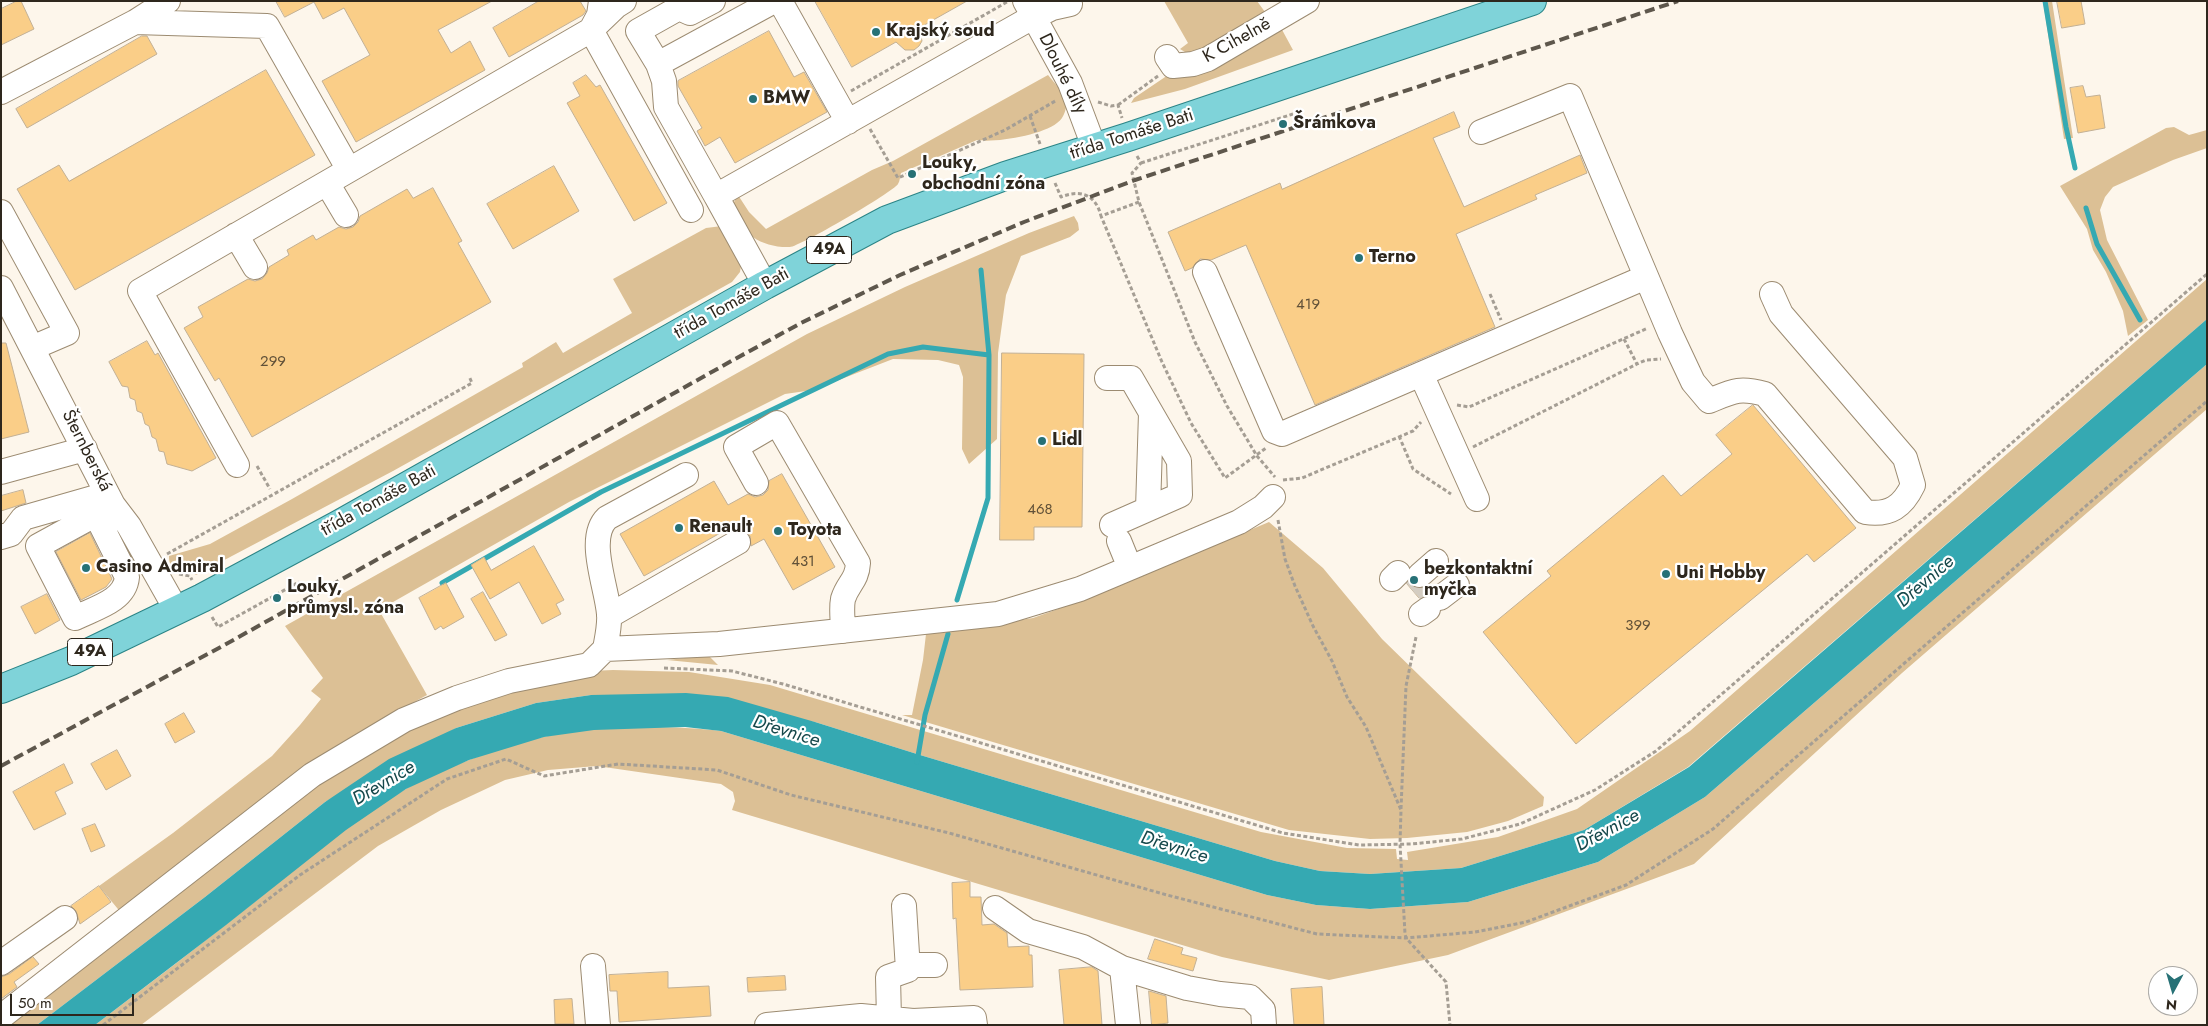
<!DOCTYPE html>
<html>
<head>
<meta charset="utf-8">
<style>
  body { margin:0 }
  #map { position:relative; width:2208px; height:1026px; overflow:hidden; background:#fdf6eb; font-family:Jost,sans-serif }
  canvas { display:block }
  .frame { position:absolute; inset:0; border:2px solid #2e271d; pointer-events:none }
  .north { position:absolute; left:2148px; top:966px; width:50px; height:50px; box-sizing:border-box; background:#fff; border:1px solid #aba9a5; border-radius:50%; rotate:186deg; font-size:14px; font-weight:700; line-height:20px; text-align:center; color:#2e271d }
  .north::after { content:''; display:block; margin:auto; width:18px; height:22px; background:#277176; clip-path:polygon(50% 0,100% 100%,50% 72%,0 100%) }
  .scale { position:absolute; left:10px; top:994px; width:124px; height:22px; box-sizing:border-box; border:2px solid #2e271d; border-top:0; padding-left:6px; font-size:15px; line-height:18px; white-space:nowrap; color:#2e271d; -webkit-text-stroke:4px #fff; paint-order:stroke }
</style>
</head>
<body>
<div id="map">
<canvas width="2208" height="1026"></canvas>
<div class="frame"></div>
<div class="north">N</div>
<div class="scale">50 m</div>
</div>
<script>
const context = document.querySelector('canvas').getContext('2d');
context.lineJoin = 'round';
function paint(path, color) {
  context.fillStyle = color;
  context.fill(path, 'evenodd');
}
function trace(path, color, width, dash) {
  context.strokeStyle = color;
  context.lineWidth = width;
  context.lineCap = dash ? 'butt' : 'round';
  context.setLineDash(dash || []);
  context.stroke(path);
}
function label(font, color, halo, rows, align = 'center') {
  context.font = font + ' Jost,sans-serif';
  context.lineWidth = 4.5;
  context.setLineDash([]);
  context.textBaseline = 'middle';
  context.strokeStyle = halo;
  context.fillStyle = color;
  for (const [text, x, y, turn = 0] of rows) {
    context.save();
    context.translate(x, y);
    context.rotate((+turn || 0) * Math.PI / 180);
    context.textAlign = isNaN(turn) ? turn : align;
    if (halo) context.strokeText(text, 0, 0);
    context.fillText(text, 0, 0);
    context.restore();
  }
}
paint(new Path2D(`
  M1164 1H1257L1265 12 1190 55 1180 49 1188 43Z
  M2043 1H2052L2073 138 2064 139Z
  M1280 26 1293 50 1185 89 1131 103 1134 98 1174 71 1182 78Z
  M1048 75 1068 99C1066 107 1065 118 1057 123 1042 135 996 143 977 140L901 173C900 176 900 181 898 184 893 192 799 247 790 247 762 248 742 234 730 209L738 195 749 212 766 229 872 170 893 161Z
  M2174 127 2189 135 2207 130V148L2173 160 2113 187 2105 197 2100 210 2107 240 2148 320 2128 336 2123 311 2106 272 2093 250 2087 229 2060 186 2166 128Z
  M1074 216 1078 223 1079 230 1070 237 1021 256 1006 295 998 353 997 439 969 464 962 449 963 377 959 365 938 360 893 359 813 390 785 394 569 502 379 610 427 695 351 737 122 914 99 886 173 833 272 756 300 725 321 699 311 691 323 678 285 626 807 334 905 287 1029 233Z
  M722 226 741 266 740 272 732 282 393 471 196 575C187 568 168 574 169 556L210 544 292 499 523 367 522 363 556 342 563 353 632 313 613 279 706 228Z
  M2207 279V319L1688 767 1584 830 1461 868 1370 874 1320 871 1275 861 920 755 815 722 591 695 536 703 456 728 325 802 205 897 37 1025H1L318 776 395 730 569 672 613 670 689 672 770 685 1261 832 1347 848 1396 849 1397 859 1408 860 1407 852 1498 837 1577 809 1690 731Z
  M2207 364V409L1902 673 1694 864 1448 955 1329 980 1222 957 732 810 735 801 733 792 721 784 597 766 548 770 505 780 441 810 378 846 141 1025H95C146 986 198 947 248 907 299 867 349 821 406 789 443 768 502 746 543 737 597 725 667 725 721 731L1267 895 1316 905 1370 909 1468 902 1598 862 1705 797Z
  M1269 522 1323 568 1382 639 1544 797 1543 806 1508 821 1467 832 1407 838 1370 839 1289 830 902 715H912L923 660 926 634 1033 618 1086 599Z
  M709 656 718 665 667 660 703 656Z`), '#dcc095');
paint(new Path2D(`
  M2207 319V364L1705 797 1598 862 1468 902 1370 909 1316 905 1267 895 721 731 685 727 594 730 544 737 469 760 406 789 346 830 226 925 95 1025H37L205 897 325 802 389 759 456 728 536 703 591 695 686 693 728 697 815 722 920 755 1275 861 1320 871 1370 874 1461 868 1584 830 1689 767Z`), '#35a9b2');
trace(new Path2D(`
  M2045 1 2066 127 2075 168
  M2086 208 2097 244 2140 320
  M442 583 601 492 888 354 923 347 989 355
  M957 600 988 498 989 355 981 270
  M917 762 925 715 948 634`), '#35a9b2', 5);
const building = new Path2D(`
  M17 1H21L34 29 1 45V9Z
  M276 1H492L438 30 451 53 470 41 485 70 356 142 322 81 370 55 344 8 323 19 314 2 285 17Z
  M539 1H580L586 11 583 15 509 57 493 28Z
  M815 1H967L919 28 922 41 919 46 914 50H905L896 42 852 67Z
  M2057 1H2081L2085 24 2062 28Z
  M769 31 794 77 804 72 827 112 735 163 720 137 705 146 697 131 702 128 678 86V81Z
  M142 36H147L157 54 27 128 16 109Z
  M266 70 315 155 75 290 17 189 59 165 69 181Z
  M586 75 596 87 600 85 667 203 634 221 567 103 580 96 573 83Z
  M2083 86 2086 97 2100 95 2105 128 2078 133 2070 88Z
  M1454 112 1460 127 1433 138 1464 207 1580 155 1587 173 1535 195 1537 199 1456 234 1495 327 1315 405 1246 245 1211 260 1200 259 1192 268 1185 271 1168 232 1280 183 1282 189Z
  M554 166 579 211 513 249 487 204Z
  M433 188 462 241 458 243 491 302 252 437 219 378 215 381 184 328 203 317 198 307 248 279 255 281 262 279 267 273 269 267 289 255 287 250 313 235 316 240 339 227 346 229 353 227 358 222 360 216 407 189 413 198Z
  M147 341 155 355 158 353 216 458 192 471 167 464 164 452 159 451 156 439 152 437 149 426 145 424 142 413 137 411 135 400 130 398 128 387 122 386 109 362Z
  M1 343H6L29 432 1 439Z
  M1002 353 1084 354 1082 527H1034V540H1000Z
  M1753 405 1856 528 1814 562 1807 554 1576 744 1483 632 1551 576 1547 571 1663 475 1681 496 1732 454 1716 435Z
  M782 474 835 567 793 590 764 539 751 546 750 536 741 529 738 523 644 576 620 534 714 481 728 505 748 494 755 497 763 495 768 490 769 481Z
  M23 490 26 503 1 511V496Z
  M90 533 112 579 106 587 81 600 56 552Z
  M534 546 564 600 556 604 561 614 542 624 519 582 490 599 471 565 484 557 491 570Z
  M1408 582 1416 588H1423L1429 585 1431 588 1427 595 1419 598 1407 584Z
  M446 583 464 617 443 629 441 626 435 630 419 598Z
  M483 592 507 635 495 641 471 599Z
  M47 594 60 620 35 634 21 607Z
  M184 713 195 732 175 743 165 724Z
  M117 750 131 776 106 790 91 764Z
  M64 764 73 783 55 792 66 814 34 830 13 792Z
  M95 824 105 846 91 852 82 829Z
  M970 882V897H981L982 925 994 924 1007 933 1008 947 1029 946V955H1032L1033 987 960 990 956 918 953 919 952 883Z
  M99 886 111 902 80 924 76 911 71 906Z
  M1155 939 1183 948 1181 954 1197 958 1193 971 1148 959Z
  M33 957 39 964 14 982 17 987 1 999V977L9 974Z
  M1092 967 1098 971 1102 1025H1064L1059 970Z
  M668 972V988L709 986 711 1016 619 1022 617 991H610L609 975Z
  M785 976 786 990 748 992 747 978Z
  M1322 987 1324 1025H1294L1291 989Z
  M1149 991 1166 996 1168 1023 1152 1025Z
  M572 999 574 1024H555L554 1000Z`);
paint(building, '#face88');
trace(building, '#c2b095', 1);
trace(new Path2D(`
  M1408 585 1420 575
  M1420 599 1432 589`), '#d4cdc2', 24, [24, 12]);
const minor = new Path2D(`
  M168 1 135 22 267 26 349 170
  M624 1 616 6 591 30 691 210
  M780 1 848 122
  M1025 1 1070 83 1094 147
  M1167 57 1173 66 1193 64 1208 59 1307 1
  M658 64 638 31 679 8 690 13 713 1
  M1 92 135 22
  M1481 132 1570 96 1670 333 1693 382 1709 401C1733 391 1739 387 1765 394L1865 512C1890 516 1903 506 1913 485L1905 458 1781 314 1772 294
  M327 183 346 215
  M716 196 666 107 664 81 658 64 774 1
  M1 212 67 333 32 348
  M236 235 255 267
  M1205 272 1274 431 1282 434 1646 277
  M765 285 716 196 1024 22 1052 8 1070 4
  M1 288 113 505 129 526 177 611
  M1421 374 1477 499
  M1107 378H1131L1179 461 1180 495 1112 525
  M237 465 140 291 591 30 599 15 601 1
  M1 472 85 449
  M756 483 736 447 777 423 858 563C857 581 848 583 843 599 841 609 843 621 843 631
  M1148 509 1151 413
  M96 515 127 577C125 601 95 608 75 618L38 546 113 505
  M1 537 11 534 23 518 107 494
  M1119 541 1130 568
  M1420 575 1436 561
  M1392 579 1398 573
  M1440 598 1457 585
  M1421 614 1428 609
  M609 616 738 542
  M605 649C607 638 610 625 609 614 607 587 586 538 607 518L686 475
  M995 908 1028 931 1083 947 1122 968 1187 988 1220 994 1250 997 1263 1010 1264 1025
  M1 963 65 918
  M909 965H935
  M593 966 598 1025
  M1122 968 1128 1025
  M1 1017 312 775 404 720 457 698 509 681 589 665 605 649 719 644 998 614 1080 589 1239 522 1263 507 1273 497
  M889 1019 888 977 908 970 904 906
  M767 1025 809 1021
  M810 1025 809 1021 861 1016 913 1021 974 1018 975 1025`);
const major = new Path2D(`
  M1 689 71 661 202 598 338 525 765 285 887 220 1005 176 1128 137 1532 1`);
trace(minor, '#9c8b71', 26);
trace(major, '#2b8486', 30);
trace(new Path2D(`
  M851 91 1007 2
  M1098 102 1111 106 1118 105 1122 118
  M1118 105 1158 76
  M1030 116 1040 144
  M870 129 898 178 1005 130 1057 100
  M1137 156 1141 163 1132 173 1139 202 1195 342 1227 406 1257 456 1275 477
  M1141 163 1293 114
  M1055 183 1061 197C1081 189 1096 195 1101 216
  M1139 202 1101 216 1162 362 1191 423 1225 478 1266 448
  M1490 294 1501 320
  M1624 339 1637 364 1646 360 1661 359
  M1457 405 1469 407 1648 328
  M1399 436 1413 469 1451 494
  M1473 447 1637 364
  M257 466 270 489
  M1283 480 1302 478 1413 431 1421 422
  M1278 520 1285 559 1295 586 1313 626 1332 661 1347 697 1366 727 1401 810 1400 844 1405 934 1406 938 1446 982 1450 1025
  M167 554 472 383 469 376
  M179 574 190 576 192 580
  M212 617 218 627 299 582
  M664 668 732 671 783 684 1283 833 1359 845 1411 844 1462 839 1520 824 1595 790 1656 751 2207 274
  M1401 809 1406 686 1416 637
  M103 1025 300 875 447 779 506 759 544 776 618 764 717 770 791 795 949 833 1167 895 1317 934 1406 938 1475 932 1526 922 1626 885 1713 829 2207 401`), '#a59e94', 3, [4, 2.5]);
trace(minor, '#fff', 24);
trace(major, '#7fd3d9', 28);
trace(new Path2D(`
  M1 766 228 643 735 359 801 323 900 275 1024 222 1135 180 1678 1`), '#5e574c', 4, [10, 5]);
for (const [x, y, r, color] of [
  [876,32,5,"#277176"],
  [753,99,5,"#277176"],
  [1283,124,5,"#277176"],
  [912,174,5,"#277176"],
  [1359,258,5,"#277176"],
  [1042,441,5,"#277176"],
  [679,528,5,"#277176"],
  [778,531,5,"#277176"],
  [86,568,5,"#277176"],
  [1666,574,5,"#277176"],
  [1414,580,5,"#277176"],
  [277,598,5,"#277176"]
]) {
  const dot = new Path2D();
  dot.arc(x, y, r, 0, 2 * Math.PI);
  context.fillStyle = color;
  context.fill(dot);
  trace(dot, '#fff', 2);
}
label('15px', '#615138', null, [
  ["419",1308,305],
  ["299",273,362],
  ["468",1040,510],
  ["431",803,562],
  ["399",1638,626]
]);
for (const [x, y, w] of [
  [829,250,45],
  [90,652,45]
]) {
  const box = new Path2D();
  box.roundRect(x - w / 2, y - 13.5, w, 27, 4);
  context.fillStyle = '#fff';
  context.fill(box);
  trace(box, '#2e271d', 1);
}
label('bold 16px', '#2e271d', null, [
  ["49A",829,250],
  ["49A",90,652]
]);
label('bold 18px', '#2e271d', '#fff', [
  ["Krajský soud",886,32],
  ["BMW",763,99],
  ["Šrámkova",1293,124],
  ["Louky,",922,164],
  ["obchodní zóna",922,185],
  ["Terno",1369,258],
  ["Lidl",1052,441],
  ["Renault",689,528],
  ["Toyota",788,531],
  ["Casino Admiral",96,568],
  ["bezkontaktní",1424,570],
  ["myčka",1424,591],
  ["Uni Hobby",1676,574],
  ["Louky,",287,588],
  ["průmysl. zóna",287,609]
], 'left');
label('18px', '#2e271d', '#fff', [
  ["K Cihelně",1237,41,-29],
  ["Dlouhé díly",1062,74,64],
  ["třída Tomáše Bati",1132,135,-18],
  ["třída Tomáše Bati",732,304,-29],
  ["Šternberská",86,451,63],
  ["třída Tomáše Bati",379,501,-29]
]);
label('italic 19px', '#16484b', '#fff', [
  ["Dřevnice",1926,582,-41],
  ["Dřevnice",786,732,17],
  ["Dřevnice",384,784,-31],
  ["Dřevnice",1608,831,-28],
  ["Dřevnice",1174,848,17]
]);
</script>
</body>
</html>
